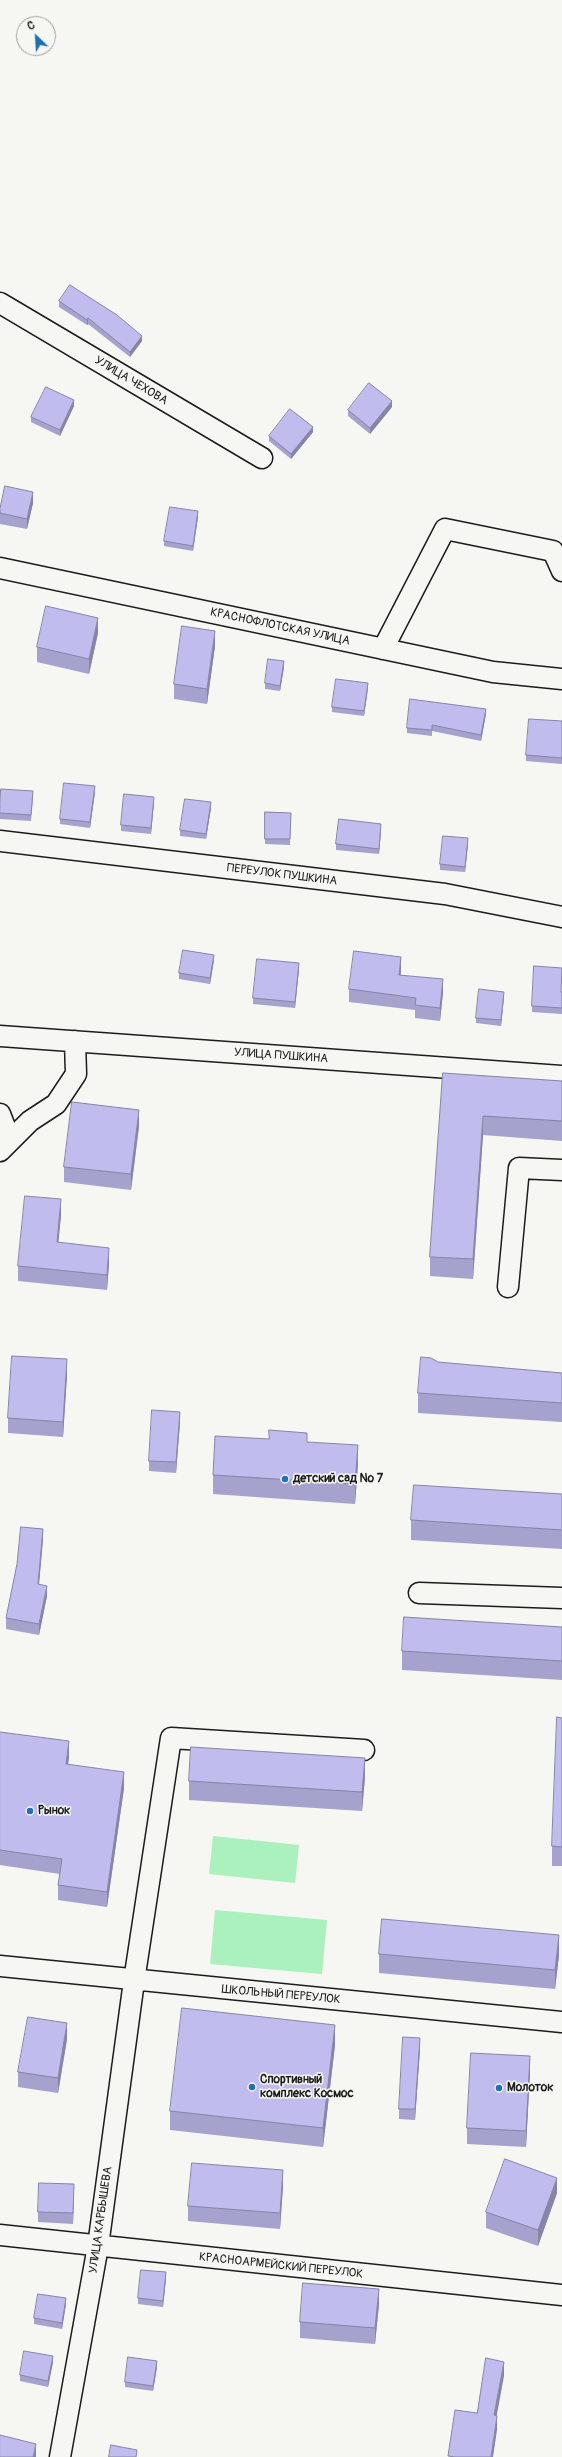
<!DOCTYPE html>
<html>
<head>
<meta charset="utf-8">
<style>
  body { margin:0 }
  #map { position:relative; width:562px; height:2457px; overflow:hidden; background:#f6f6f2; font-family:Pangolin,sans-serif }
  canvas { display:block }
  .north { position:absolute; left:16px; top:16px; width:40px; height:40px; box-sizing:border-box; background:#f6f6f2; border:1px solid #9f9f9c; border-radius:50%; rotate:335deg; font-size:11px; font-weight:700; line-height:16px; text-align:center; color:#1c1c1c }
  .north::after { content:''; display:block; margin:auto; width:14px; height:18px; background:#1f6fb2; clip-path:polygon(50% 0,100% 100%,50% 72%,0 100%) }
</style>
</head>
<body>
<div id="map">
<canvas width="562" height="2457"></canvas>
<div class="north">С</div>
</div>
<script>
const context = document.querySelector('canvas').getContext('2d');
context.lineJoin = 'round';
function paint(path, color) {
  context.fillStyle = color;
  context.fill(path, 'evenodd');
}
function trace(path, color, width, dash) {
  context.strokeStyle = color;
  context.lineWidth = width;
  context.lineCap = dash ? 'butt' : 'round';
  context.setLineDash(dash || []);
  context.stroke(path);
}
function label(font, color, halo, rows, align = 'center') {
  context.font = font + ' Pangolin,sans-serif';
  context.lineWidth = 3;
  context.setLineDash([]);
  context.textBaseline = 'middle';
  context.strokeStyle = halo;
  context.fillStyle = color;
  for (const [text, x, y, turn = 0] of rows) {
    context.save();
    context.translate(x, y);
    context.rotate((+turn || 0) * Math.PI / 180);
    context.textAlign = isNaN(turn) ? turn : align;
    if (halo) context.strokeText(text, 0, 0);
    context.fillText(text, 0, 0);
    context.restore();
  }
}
paint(new Path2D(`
  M213 1836 299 1845 295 1883 209 1874Z
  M215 1910 327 1920 322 1974 210 1964Z`), '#abf1bd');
const minor = new Path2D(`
  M0 303 262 458
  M0 568 493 672 562 679
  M383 649 445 529 553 551 562 571
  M0 841 445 894 562 917
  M0 1036 562 1076
  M0 1114 7 1132 5 1145
  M0 1151 30 1121 56 1104 76 1074 75 1041
  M508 1287 519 1168 562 1170
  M419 1593 562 1598
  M0 1966 562 2022
  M0 2235 562 2295
  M60 2457 98 2246 134 1981 171 1738 364 1750`);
trace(minor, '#1c1c1c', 23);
trace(minor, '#f6f6f2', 20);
paint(new Path2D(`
  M59 301 142 341 130 357 88 324 87 325 59 307Z
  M74 406 60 436 31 422V417Z
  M392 407 370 434 348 416V410Z
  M313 432 291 459 269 441V436Z
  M33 503 27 529 0 524V509Z
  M198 517 193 551 164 546V541Z
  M98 633 89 674 37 662V647Z
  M215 646 207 704 174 699V684Z
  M284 667 280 691 265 689V683Z
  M368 688 364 716 332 712V707Z
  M486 714 481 741 432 731V736L407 733V728Z
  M562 721V764L526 761V755Z
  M95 792 90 828 60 824V819Z
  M33 797 31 821 0 819V805Z
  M154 802 151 834 121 831V825Z
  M211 808 206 839 180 836V830Z
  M265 812 291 813 290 845 265 844Z
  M381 830 379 854 336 850V844Z
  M468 844 465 872 440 870V864Z
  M214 960 210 984 179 979V973Z
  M562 968 561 992H562V1014L532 1012V1006Z
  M299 969 295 1008 253 1004V998Z
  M401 970V975L443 992 440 1021 415 1018V1010L349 1002V989Z
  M504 997 501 1026 476 1023V1018Z
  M443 1073 562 1081V1141L483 1135 473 1279 430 1276V1257Z
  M139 1126 131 1190 64 1182V1167Z
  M61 1215 58 1242 109 1263 107 1290 18 1281V1266Z
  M438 1362 562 1373V1422L418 1413V1393Z
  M67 1375 63 1437 8 1433V1418Z
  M180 1422 176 1473 149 1471V1461Z
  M307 1442 358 1464 355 1504 213 1494V1475Z
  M562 1494V1549L411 1540V1520Z
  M43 1539 39 1584 47 1596 39 1635 6 1629V1618Z
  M562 1627V1680L402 1670V1651Z
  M562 1718V1866H552V1846Z
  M0 1732 69 1757 68 1764 124 1788 107 1907 58 1900V1885L60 1874 0 1865Z
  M365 1777 362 1811 189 1800V1781Z
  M379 1954 559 1955 555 1989 379 1973Z
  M67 2039 58 2093 18 2087V2072Z
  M335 2045 323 2147 170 2130V2111Z
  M420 2049 415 2120 399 2119V2109Z
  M530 2072 526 2147 467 2144V2128Z
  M283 2186 280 2229 188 2221V2206Z
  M557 2193 538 2246 486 2228V2212Z
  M74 2195 73 2224 38 2222V2212Z
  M166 2278 163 2307 138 2304V2298Z
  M66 2304 62 2329 34 2324V2318Z
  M379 2304 375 2344 300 2338V2322Z
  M53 2362 48 2387 20 2381V2375Z
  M157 2367 153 2391 125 2387V2382Z`), '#a5a2cd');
paint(new Path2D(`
  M88 318V324L87 325V320Z
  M142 336V341L130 357V352Z
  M74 400V406L60 436V430Z
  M392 401V407L370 434V428Z
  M313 427V432L291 459V454Z
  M33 492V503L27 529V519Z
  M198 511V517L193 551V546Z
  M98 618V633L89 674V659Z
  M215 631V646L207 704V689Z
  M284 661V667L280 691V686Z
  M368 683V688L364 716V711Z
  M486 709V714L481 741V735Z
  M95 786V792L90 828V822Z
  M154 797V802L151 834V828Z
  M211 802V808L206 839V834Z
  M381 824V830L379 854V849Z
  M468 838V844L465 872V867Z
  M214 955V960L210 984V978Z
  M401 957V970L399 987V975Z
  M299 963V969L295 1008V1002Z
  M443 979V992L440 1021V1008Z
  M504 992V997L501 1026V1020Z
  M139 1110V1126L131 1190V1174Z
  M483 1116V1135L473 1279V1259Z
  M61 1199V1215L57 1258V1242Z
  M109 1248V1263L107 1290V1275Z
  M67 1359V1375L63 1437V1422Z
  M180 1412V1422L176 1473V1462Z
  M358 1445V1464L355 1504V1484Z
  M43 1529V1539L38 1595V1584Z
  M47 1586V1596L39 1635V1624Z
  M69 1741V1757L66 1779V1764Z
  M365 1758V1777L362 1811V1792Z
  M124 1772V1788L107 1907V1892Z
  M559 1935V1955L555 1989V1970Z
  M67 2023V2039L58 2093V2078Z
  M335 2025V2045L323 2147V2128Z
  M420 2038V2049L415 2120V2109Z
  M530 2056V2072L526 2147V2131Z
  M283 2170V2186L280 2229V2213Z
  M557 2178V2193L538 2246V2230Z
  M74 2184V2195L73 2224V2213Z
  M166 2272V2278L163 2307V2301Z
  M379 2289V2304L375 2344V2328Z
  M66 2298V2304L62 2329V2323Z
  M53 2356V2362L48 2387V2381Z
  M157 2361V2367L153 2391V2386Z
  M504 2362V2376L494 2430V2415Z
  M497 2416V2430L493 2457H491Z
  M36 2444V2457H33Z`), '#8684a7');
const building = new Path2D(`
  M70 285 117 315 142 336 130 352 88 318 87 320 59 301Z
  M369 383 392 401 370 428 348 410Z
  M46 387 74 400 60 430 31 417Z
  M290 409 313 427 291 454 269 436Z
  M5 486 33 492 27 519 0 513V509Z
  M170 507 198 511 193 546 164 541Z
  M46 606 98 618 89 659 37 647Z
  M182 626 215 631 207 689 174 684Z
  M268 659 284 661 280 686 265 683Z
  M336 679 368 683 364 711 332 707Z
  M410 699 486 709 481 735 432 725V730L407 728Z
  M529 719 562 721V758L526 755Z
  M64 783 95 786 90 822 60 819Z
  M1 789 33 791 31 815 0 813Z
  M124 794 154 797 151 828 121 825Z
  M185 799 211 802 206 834 180 830Z
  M265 812 291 813 290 839H265Z
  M339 819 381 824 379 849 336 844Z
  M443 836 468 838 465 867 440 864Z
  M183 950 214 955 210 978 179 973Z
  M354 951 401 957 399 975 443 979 440 1008 415 1005 416 998 349 989Z
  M257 959 299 963 295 1002 253 998Z
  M534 966 562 968 561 992H562V1008L532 1006Z
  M479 989 504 992 501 1020 476 1018Z
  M443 1073 562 1081V1121L483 1116 473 1259 430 1257Z
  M72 1102 139 1110 131 1174 64 1167Z
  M25 1196 61 1199 57 1242 109 1248 107 1275 18 1266Z
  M12 1356 67 1359 63 1422 8 1418Z
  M421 1357 431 1358 438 1362 562 1373V1403L418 1393Z
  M152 1410 180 1412 176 1462 149 1461Z
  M269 1430 307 1433V1442L358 1445 355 1484 213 1475 215 1436 269 1439Z
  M414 1485 562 1494V1530L411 1520Z
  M21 1527 43 1529 38 1584 47 1586 39 1624 6 1618 17 1564Z
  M404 1617 562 1627V1661L402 1651Z
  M557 1717 562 1718V1847L552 1846Z
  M0 1732 69 1741 66 1764 124 1772 107 1892 58 1885 62 1859 0 1850Z
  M191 1747 365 1758 362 1792 189 1781Z
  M382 1919 559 1935 555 1970 379 1954Z
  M182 2008 335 2025 323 2128 170 2111Z
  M28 2017 67 2023 58 2078 18 2072Z
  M403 2037 420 2038 415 2109H399Z
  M471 2053 530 2056 526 2131 467 2128Z
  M505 2159 557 2178 538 2230 486 2212Z
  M192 2163 283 2170 280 2213 188 2206Z
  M39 2183 74 2184 73 2213 38 2212Z
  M141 2270 166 2272 163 2301 138 2298Z
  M303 2283 379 2289 375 2328 300 2322Z
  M38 2294 66 2298 62 2323 34 2318Z
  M24 2351 53 2356 48 2381 20 2375Z
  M128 2357 157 2361 153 2386 125 2382Z
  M486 2358 504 2362 494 2415 497 2416 491 2457H455L448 2456 455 2410 477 2413Z
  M0 2435 36 2444 33 2457H0Z
  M111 2445 137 2450 136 2457H109Z`);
paint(building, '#c0bcee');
trace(building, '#8684a7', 1);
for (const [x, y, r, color] of [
  [285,1479,4,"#1f6fb2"],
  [30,1811,4,"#1f6fb2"],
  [252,2087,4,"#1f6fb2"],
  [499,2088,4,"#1f6fb2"]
]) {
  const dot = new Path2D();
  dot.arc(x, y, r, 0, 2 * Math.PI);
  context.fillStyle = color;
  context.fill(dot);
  trace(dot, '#f6f6f2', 1.5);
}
label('12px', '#1c1c1c', '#f6f6f2', [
  ["УЛИЦА ЧЕХОВА",131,381,31],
  ["КРАСНОФЛОТСКАЯ УЛИЦА",280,627,12],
  ["ПЕРЕУЛОК ПУШКИНА",282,875,7],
  ["УЛИЦА ПУШКИНА",281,1056,4],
  ["ШКОЛЬНЫЙ ПЕРЕУЛОК",281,1995,5],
  ["УЛИЦА КАРБЫШЕВА",101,2220,-82],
  ["КРАСНОАРМЕЙСКИЙ ПЕРЕУЛОК",281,2266,6]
]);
label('bold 12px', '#1c1c1c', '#f6f6f2', [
  ["детский сад № 7",293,1479],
  ["Рынок",38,1811],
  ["Спортивный",260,2080],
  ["комплекс Космос",260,2094],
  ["Молоток",507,2088]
], 'left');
</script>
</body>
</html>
